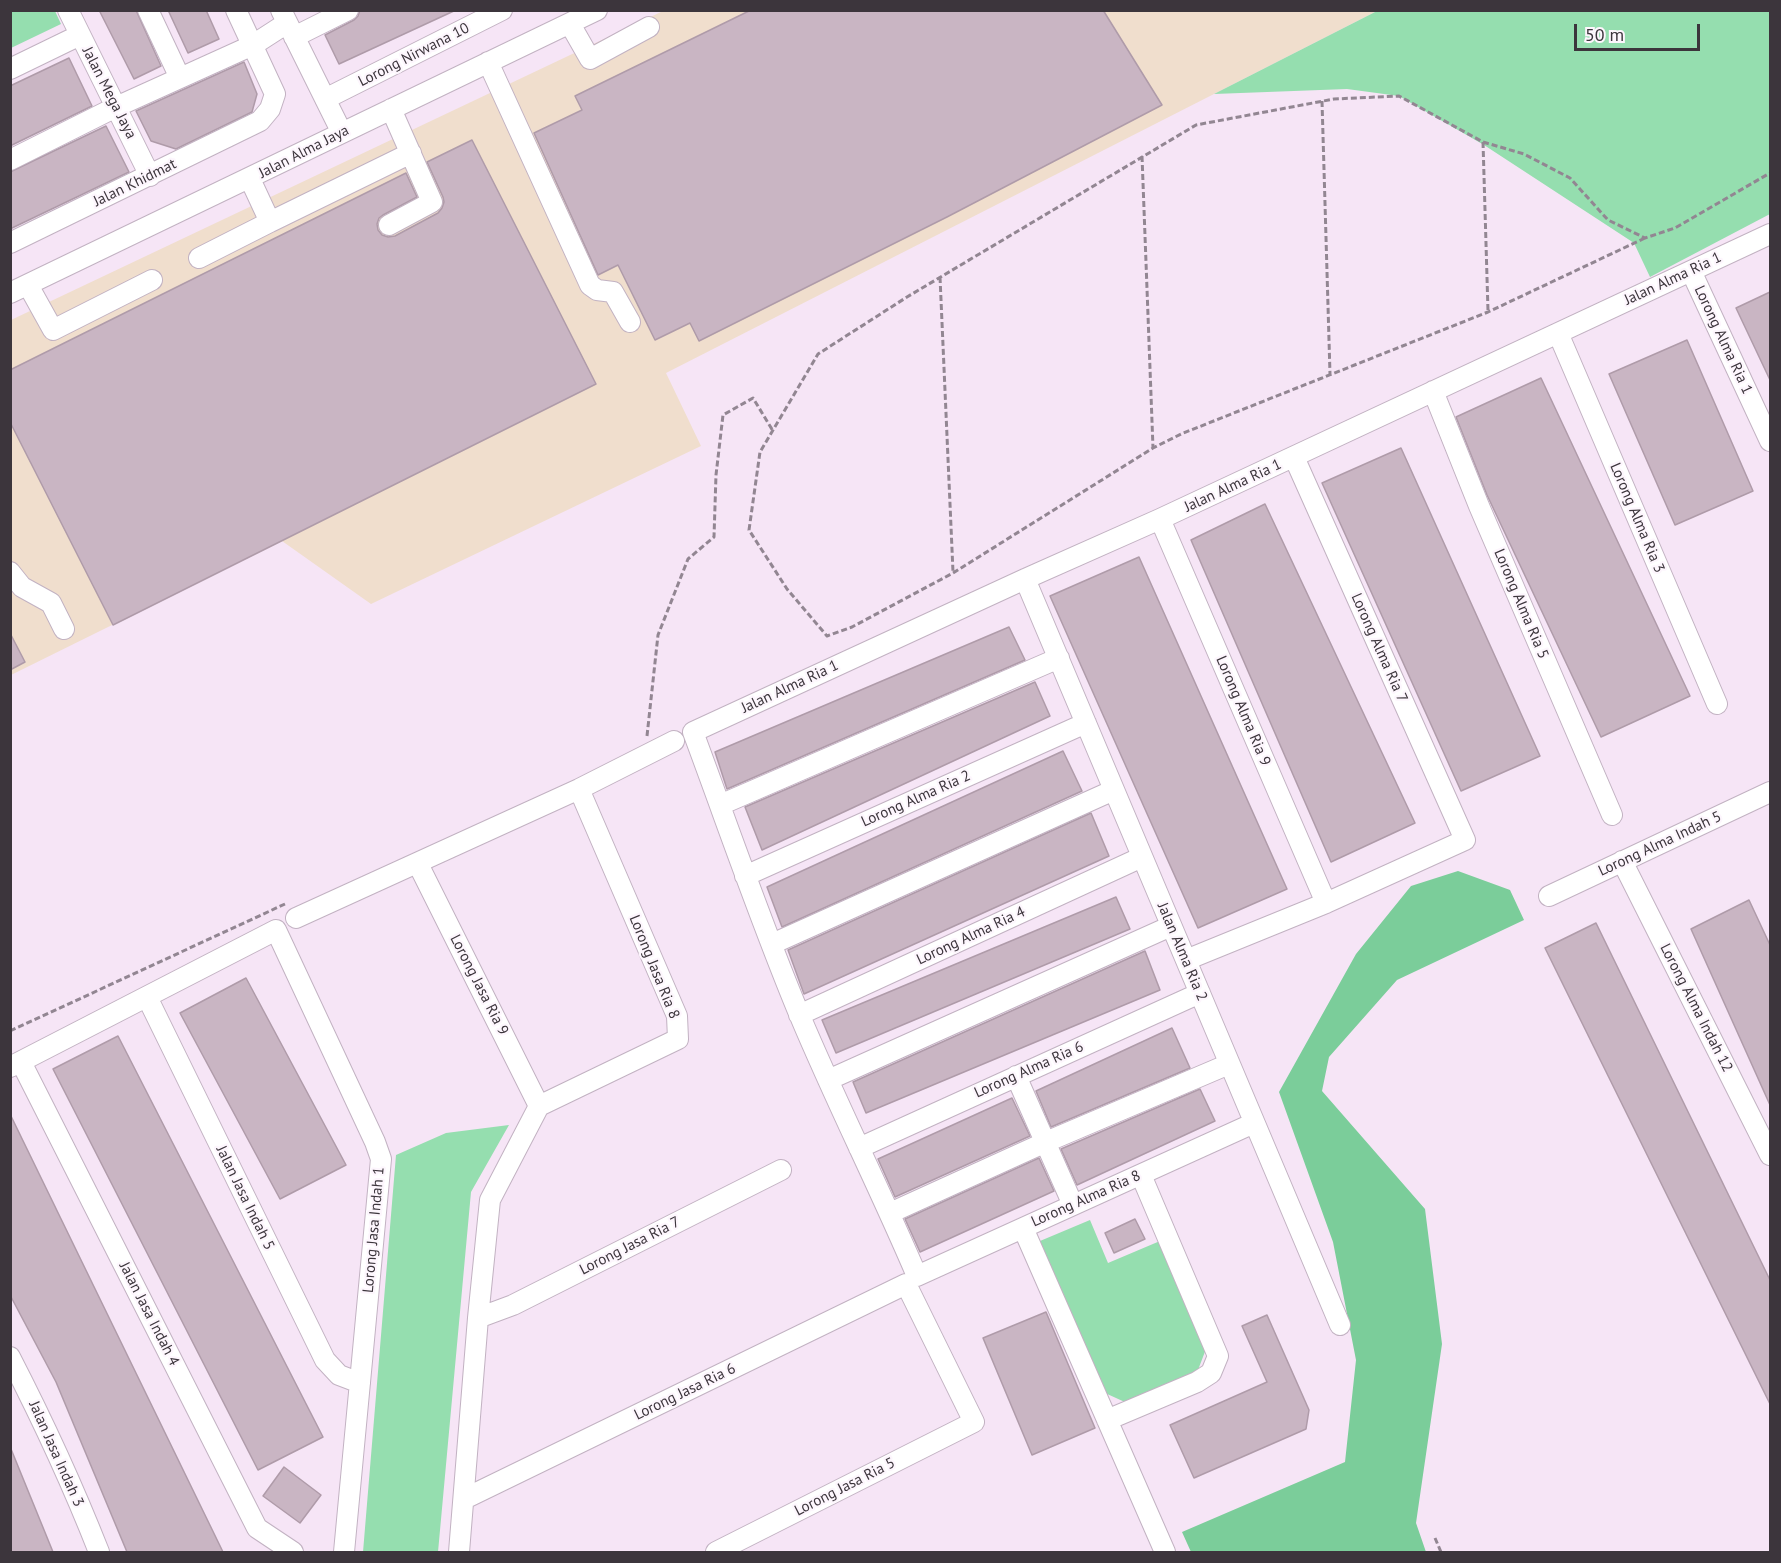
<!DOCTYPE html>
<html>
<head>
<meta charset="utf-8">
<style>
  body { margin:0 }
  #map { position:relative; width:1781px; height:1563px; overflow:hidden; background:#f6e5f6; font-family:"PT Sans",sans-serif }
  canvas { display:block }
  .frame { position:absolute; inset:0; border:12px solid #3c353c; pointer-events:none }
  .scale { position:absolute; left:1574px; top:24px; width:126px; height:27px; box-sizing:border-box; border:3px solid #3c353c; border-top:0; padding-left:8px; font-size:18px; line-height:21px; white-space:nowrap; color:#3c353c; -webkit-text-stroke:4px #fdf6fd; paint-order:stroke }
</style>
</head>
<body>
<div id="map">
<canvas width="1781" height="1563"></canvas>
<div class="frame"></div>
<div class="scale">50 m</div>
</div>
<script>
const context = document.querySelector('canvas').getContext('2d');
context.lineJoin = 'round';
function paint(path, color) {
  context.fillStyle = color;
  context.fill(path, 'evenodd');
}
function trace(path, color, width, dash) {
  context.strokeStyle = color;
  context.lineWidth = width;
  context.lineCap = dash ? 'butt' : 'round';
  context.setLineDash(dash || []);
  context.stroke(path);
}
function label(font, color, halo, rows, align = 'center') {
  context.font = font + ' "PT Sans",sans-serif';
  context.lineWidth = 4.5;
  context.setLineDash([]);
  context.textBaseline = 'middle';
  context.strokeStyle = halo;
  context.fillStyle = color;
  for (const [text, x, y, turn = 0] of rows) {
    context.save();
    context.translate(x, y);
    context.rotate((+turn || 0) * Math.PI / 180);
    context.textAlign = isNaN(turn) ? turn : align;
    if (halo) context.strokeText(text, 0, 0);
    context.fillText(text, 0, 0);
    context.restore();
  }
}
paint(new Path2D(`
  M663 11H1377L666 373 701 446 371 604 282 541 11 675V320Z`), '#f0decd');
paint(new Path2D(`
  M10 11H55L61 24 11 48Z
  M1377 11H1770V214L1650 277 1634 243 1484 145 1399 96 1347 89 1214 94Z
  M509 1125 471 1192 438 1552H363L396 1155 446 1133Z
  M1090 1220 1108 1263 1160 1241 1206 1349 1198 1370 1127 1403 1105 1393 1040 1241Z`), '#95deaf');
paint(new Path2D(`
  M1458 871 1510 890 1524 920 1397 980 1329 1057 1322 1091 1425 1209 1442 1344 1416 1523 1426 1552H1191L1182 1532 1345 1462 1356 1360 1333 1242 1279 1092 1356 954 1411 886Z`), '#7bcd9a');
const building = new Path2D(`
  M99 10H136L161 66 134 79Z
  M168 10H206L219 39 188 53Z
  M360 10H456L339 64 325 35 354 20 358 16Z
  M751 10H1103L1162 105 947 217 699 341 690 323 655 340 618 265 598 275 534 133 582 110 575 96Z
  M69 58 92 106 10 146V86Z
  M244 62 257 94 252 112 176 149 151 141 136 111Z
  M106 126 129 172 10 229V172Z
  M472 140 596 384 113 625 10 422V370L406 173 417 197 383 215 379 218 377 224 378 230 382 235 388 237 395 236 438 213 442 208 444 202 443 197 427 162Z
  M1770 292V380L1736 308Z
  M1687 340 1753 491 1675 525 1609 374Z
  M1541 378 1690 696 1601 737 1487 495 1456 417Z
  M1401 448 1540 756 1461 791 1322 483Z
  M1265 504 1415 823 1331 862 1191 540Z
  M1139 557 1287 889 1198 928 1050 596Z
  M1009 627 1025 660 727 789 715 752Z
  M10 633 25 662 10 670Z
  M1035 682 1050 716 762 850 745 807Z
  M1063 751 1082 791 782 927 767 887Z
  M1091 813 1109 856 804 994 788 950Z
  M1116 897 1130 929 836 1053 822 1020Z
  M1749 900 1770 945V1105L1691 929Z
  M1596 923 1770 1280V1404L1545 948Z
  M1145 951 1160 990 866 1113 853 1082Z
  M246 978 346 1165 280 1199 180 1013Z
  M1172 1028 1190 1068 1051 1127 1036 1091Z
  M118 1036 323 1437 258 1470 53 1069Z
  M1200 1089 1215 1121 1077 1185 1061 1149Z
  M1012 1098 1030 1136 895 1197 878 1159Z
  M10 1114 223 1552H127L56 1382 10 1295Z
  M1039 1158 1054 1191 920 1252 905 1219Z
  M1135 1219 1145 1239 1114 1253 1105 1233Z
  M1046 1312 1095 1428 1032 1455 983 1338Z
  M1267 1315 1309 1410 1306 1429 1194 1478 1170 1425 1267 1382 1242 1326Z
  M10 1449H11L53 1552H10Z
  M284 1467 321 1495 300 1523 263 1496Z`);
paint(building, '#c9b5c3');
trace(building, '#af9ba9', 1.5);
const minor = new Path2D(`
  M68 10 150 176
  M148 10 180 78
  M281 10 342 133
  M570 24 590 59 649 27
  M294 37 348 10
  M488 62 590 285 597 290 613 292 630 322
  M10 69 80 35
  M325 99 502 10
  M10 160 116 107 253 45 287 23
  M270 222 411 153
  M389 225 432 202 391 109
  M10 243 260 121 270 109 275 94 236 10
  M199 258 270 222 250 179
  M1691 271 1770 441
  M28 285 53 330 152 280
  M10 293 597 10
  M1558 333 1717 704
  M1433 391 1479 506 1612 815
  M1160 519 1326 903
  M10 572 22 587 51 603 64 629
  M1025 579 1340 1325
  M720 805 1059 658
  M1622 861 1770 1155
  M418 864 539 1106
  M745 876 1086 723
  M1549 896 1770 792
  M296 918 579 789 674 741
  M772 944 1114 790
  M1186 960 1326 903 1465 840 1294 457
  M147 997 325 1360 339 1375 360 1383
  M799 1015 1142 857
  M21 1062 257 1528 293 1552
  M10 1067 276 930 375 1142 381 1159 344 1552
  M1016 1076 1073 1205
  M828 1080 1171 926
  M539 1106 678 1039 677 1016 579 789
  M1254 1123 917 1276C880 1189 837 1104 800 1016 761 923 728 826 693 732L1025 579 1160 519 1770 234
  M859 1148 1200 993
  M890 1213 1046 1142 1229 1064
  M1023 1228 1165 1552
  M478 1318 513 1305 781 1170
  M10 1357C43 1421 73 1486 99 1552
  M1107 1420 1197 1382 1211 1373 1218 1356 1141 1175
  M464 1499 906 1284 974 1422 716 1552
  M459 1552 478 1318 490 1200 539 1106`);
trace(minor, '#c2b2c2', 22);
trace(new Path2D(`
  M1322 101 1330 374
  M1483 142 1488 311
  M1142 156 1153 448
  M1645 238 1488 312 1181 434 1153 448 953 573 852 627 827 636 787 589 749 530 760 452 818 354 907 297 1196 125 1334 99 1399 96 1483 142 1524 154 1570 178 1608 220 1645 238 1675 228 1770 173
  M940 277 953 572
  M647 736 658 635 688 559 714 537 716 475 723 415 753 398 773 431
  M10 1031 285 904
  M1435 1538 1441 1552`), '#928692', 3, [6, 3]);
trace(minor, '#fff', 20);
label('15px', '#3c353c', '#fdf6fd', [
  ["Lorong Nirwana 10",414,55,-27],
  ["Jalan Mega Jaya",109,93,63],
  ["Jalan Alma Jaya",304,152,-27],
  ["Jalan Khidmat",135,183,-26],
  ["Jalan Alma Ria 1",1673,279,-25],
  ["Lorong Alma Ria 1",1723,340,65],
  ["Jalan Alma Ria 1",1233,486,-25],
  ["Lorong Alma Ria 3",1637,518,67],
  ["Lorong Alma Ria 5",1521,604,67],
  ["Lorong Alma Ria 7",1379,648,66],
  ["Jalan Alma Ria 1",790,687,-25],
  ["Lorong Alma Ria 9",1243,711,67],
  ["Lorong Alma Ria 2",916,799,-24],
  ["Lorong Alma Indah 5",1660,844,-25],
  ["Lorong Alma Ria 4",971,936,-25],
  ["Jalan Alma Ria 2",1182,952,67],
  ["Lorong Jasa Ria 8",654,967,68],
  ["Lorong Jasa Ria 9",479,985,63],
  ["Lorong Alma Indah 12",1696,1008,63],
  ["Lorong Alma Ria 6",1029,1070,-24],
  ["Jalan Jasa Indah 5",245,1198,64],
  ["Lorong Alma Ria 8",1086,1199,-24],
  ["Lorong Jasa Indah 1",374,1230,-85],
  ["Lorong Jasa Ria 7",630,1246,-27],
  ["Jalan Jasa Indah 4",149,1314,63],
  ["Lorong Jasa Ria 6",685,1392,-26],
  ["Jalan Jasa Indah 3",56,1454,66],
  ["Lorong Jasa Ria 5",845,1487,-27]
]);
</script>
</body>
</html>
